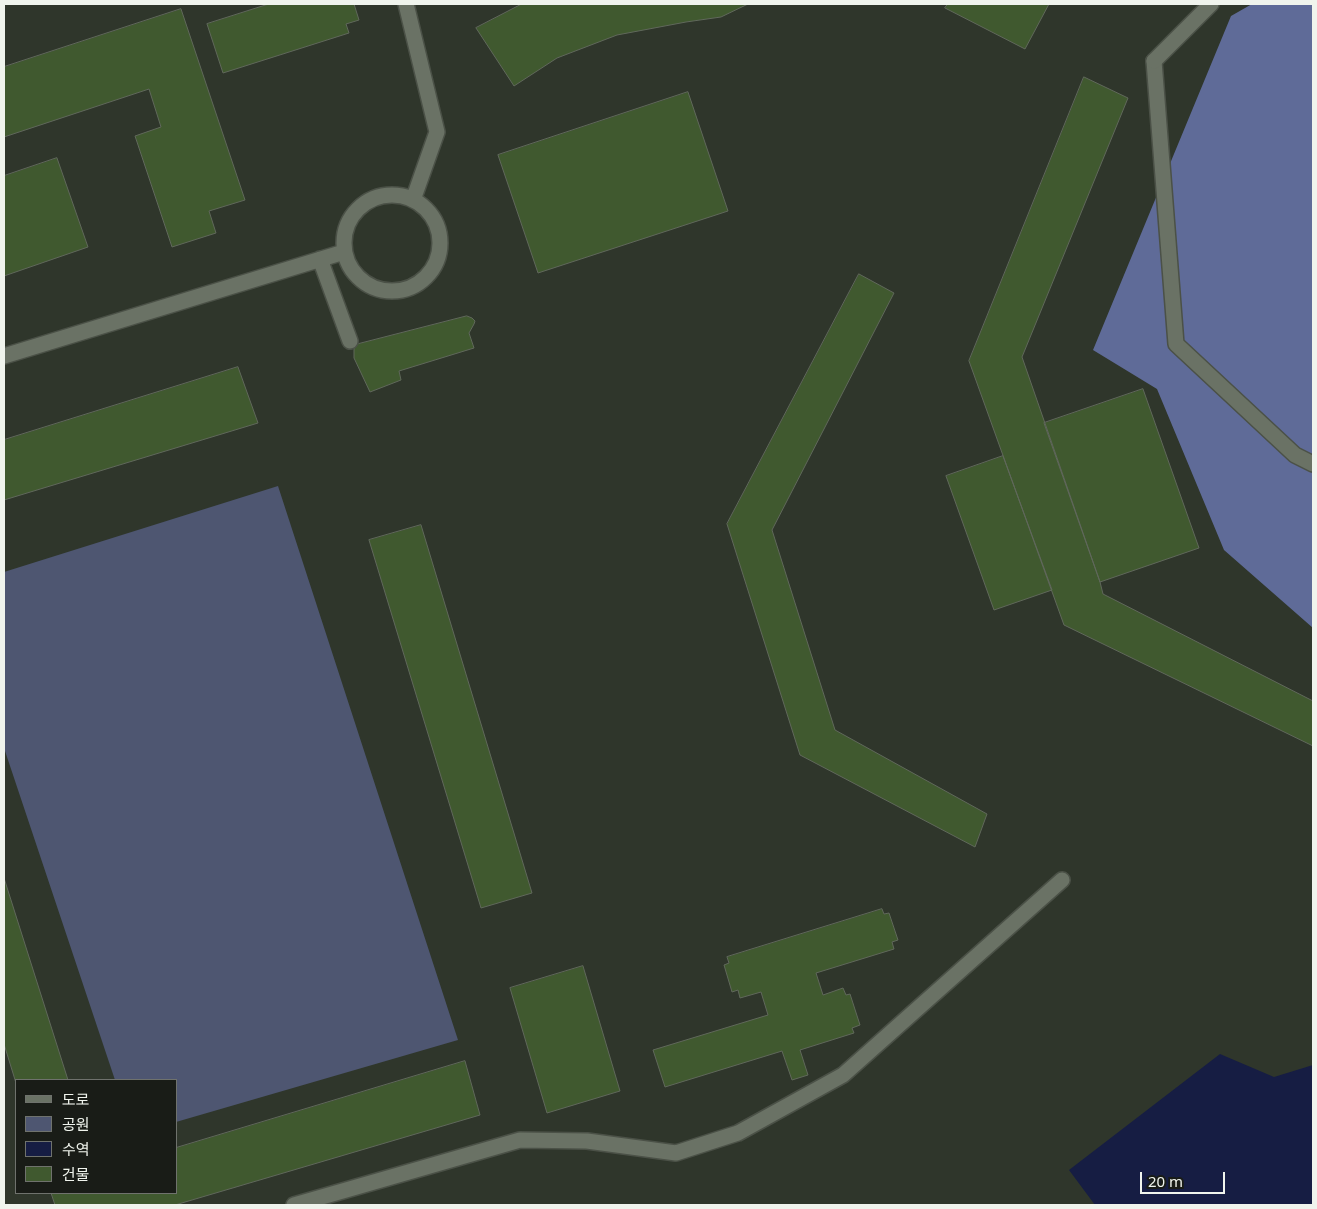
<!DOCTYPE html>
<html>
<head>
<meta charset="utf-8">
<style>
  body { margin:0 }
  #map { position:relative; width:1317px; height:1209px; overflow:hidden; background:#2f362b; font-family:"Noto Sans","Noto Sans KR",sans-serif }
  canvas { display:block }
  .frame { position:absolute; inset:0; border:5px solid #f0f4ed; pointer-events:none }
  .legend { position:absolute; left:15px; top:1079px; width:162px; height:115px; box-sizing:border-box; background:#191c17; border:1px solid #6f726d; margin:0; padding:6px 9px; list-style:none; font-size:15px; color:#f0f4ed }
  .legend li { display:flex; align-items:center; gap:10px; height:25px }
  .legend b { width:25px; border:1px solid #6f726d }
  .scale { position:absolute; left:1140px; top:1172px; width:85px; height:22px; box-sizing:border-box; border:2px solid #f0f4ed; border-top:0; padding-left:6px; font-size:15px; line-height:18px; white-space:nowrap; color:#f0f4ed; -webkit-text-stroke:4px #191c17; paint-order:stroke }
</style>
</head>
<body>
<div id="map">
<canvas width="1317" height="1209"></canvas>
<div class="frame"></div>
<ul class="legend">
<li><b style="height:6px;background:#6a7265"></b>도로</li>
<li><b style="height:14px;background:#4e5671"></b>공원</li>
<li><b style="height:14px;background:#161d43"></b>수역</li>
<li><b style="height:14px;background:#40592f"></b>건물</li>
</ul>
<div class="scale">20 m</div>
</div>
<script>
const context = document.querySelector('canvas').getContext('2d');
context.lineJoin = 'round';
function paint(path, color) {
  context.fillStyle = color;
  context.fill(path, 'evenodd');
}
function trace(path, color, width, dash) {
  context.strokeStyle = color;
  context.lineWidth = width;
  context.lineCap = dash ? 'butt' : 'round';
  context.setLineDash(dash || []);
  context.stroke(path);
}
paint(new Path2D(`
  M278 486 458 1040 176 1122V1080H115L4 748V572Z`), '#4e5671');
paint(new Path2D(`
  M1252 4H1313V628L1224 550 1157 389 1093 350 1231 16Z`), '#5f6b98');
paint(new Path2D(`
  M1220 1054 1274 1077 1313 1065V1205H1095L1069 1170Z`), '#161d43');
const building = new Path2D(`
  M269 4H354L359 20 346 24 349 33 223 73 207 24Z
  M522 4H748L721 17 686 22 617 35 557 58 514 86 476 28Z
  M948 4H1049L1025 49 945 8Z
  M181 9 245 200 209 211 216 233 172 247 135 136 161 127 149 89 4 137V67Z
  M1084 77 1128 98 1022 357 1100 582 1103 594 1313 701V746L1064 625 969 361Z
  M688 92 728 211 538 273 498 155Z
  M57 158 88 247 4 276V176Z
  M859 274 894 293 772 530 835 730 987 814 975 847 800 755 727 524Z
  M467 316 472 318 475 321 474 324 469 333 474 348 399 371 401 380 370 392 354 358V349L358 344Z
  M238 367 258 423 4 500V440Z
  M1143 389 1199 548 1100 582 1044 423Z
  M1003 456 1052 590 994 610 946 476Z
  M421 525 532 893 481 908 369 540Z
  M4 878 68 1080H16V1083L4 1044Z
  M882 909 884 914 889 913 898 940 892 942 894 949 816 973 823 995 843 988 846 995 850 994 860 1025 852 1028 854 1033 800 1050 808 1075 792 1080 782 1051 665 1087 653 1050 768 1015 761 992 740 998 738 990 732 992 724 965 729 963 727 957Z
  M583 966 620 1091 547 1113 510 988Z
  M465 1061 480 1115 175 1205H55L51 1193H176V1148Z`);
paint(building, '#40592f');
trace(building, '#60685b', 1);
const lane = new Path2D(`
  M1154 61 1176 344 1295 455 1313 464`);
const street = new Path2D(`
  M406 4 437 132 413 200
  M1154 61 1211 4
  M344 243a48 48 0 1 1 96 0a48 48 0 1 1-96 0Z
  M320 259 350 341
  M4 356 344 252
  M294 1205 520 1140 587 1141 676 1153 738 1133 843 1075 1062 880`);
trace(lane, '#4b5147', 18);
trace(street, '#4b5147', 18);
trace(lane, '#6a7265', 15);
trace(street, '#6a7265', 15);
</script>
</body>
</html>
